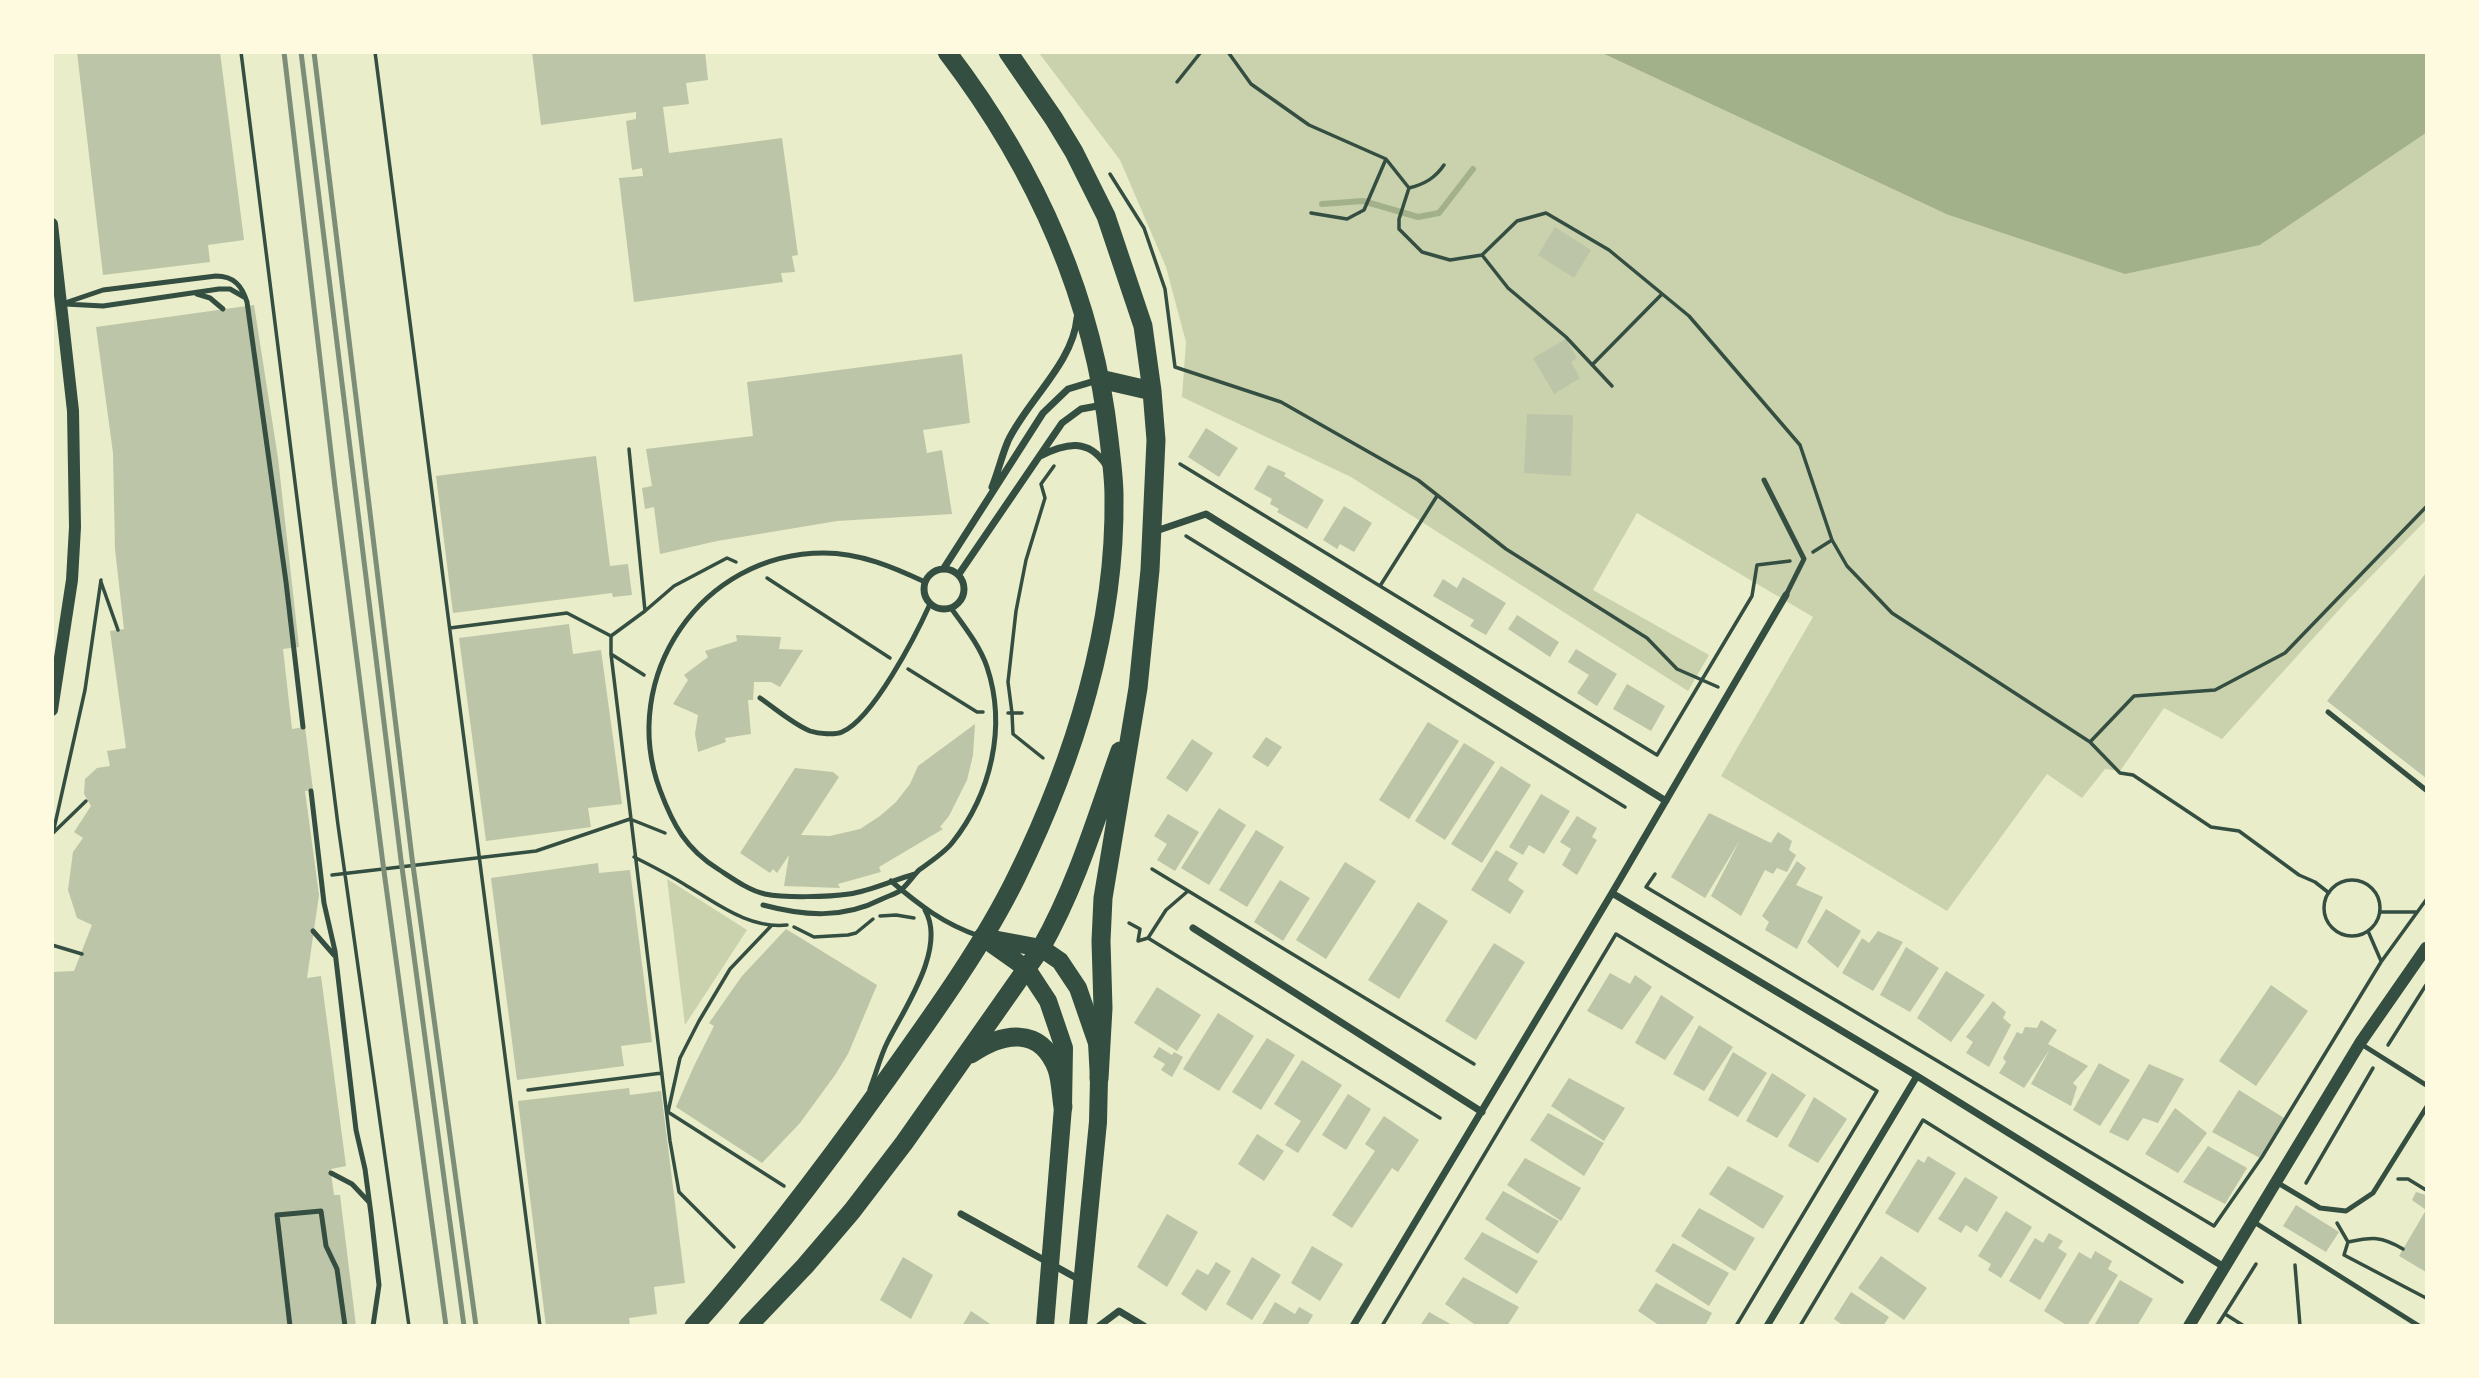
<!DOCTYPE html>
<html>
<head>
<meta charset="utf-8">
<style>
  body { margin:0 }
  #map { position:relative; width:2479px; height:1378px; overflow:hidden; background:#e9edc9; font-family:Lato,sans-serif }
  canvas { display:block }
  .frame { position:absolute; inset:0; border:54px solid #fefae0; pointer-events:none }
</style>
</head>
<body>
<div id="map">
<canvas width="2479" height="1378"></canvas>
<div class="frame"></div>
</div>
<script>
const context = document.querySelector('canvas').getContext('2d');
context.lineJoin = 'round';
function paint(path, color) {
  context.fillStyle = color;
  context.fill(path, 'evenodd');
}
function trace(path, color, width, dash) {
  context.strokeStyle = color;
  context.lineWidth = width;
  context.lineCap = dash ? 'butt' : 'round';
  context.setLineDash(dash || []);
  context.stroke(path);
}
paint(new Path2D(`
  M1039 53H1602L1946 214 2260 245 2426 133V520L2347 601 2222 739 2164 708 2120 771 2105 769 2082 798 2047 774 1947 911 1721 776 1813 617 1637 513 1593 590 1709 655 1688 691 1351 477 1182 397 1186 342 1166 267 1120 160Z
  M667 879 747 930 685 1025Z`), '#cad2ad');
paint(new Path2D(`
  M1602 53H2426V133L2260 245 2125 274 1946 214Z`), '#a3b18a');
trace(new Path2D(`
  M1322 204 1363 201 1418 217 1439 213 1473 169`), '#a3b18a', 6);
paint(new Path2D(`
  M77 52H220L244 240 208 245 210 262 103 275Z
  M532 52H705L708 80 686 83 689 104 663 107 669 153 782 138 798 255 792 256 795 272 781 273 783 282 634 302 619 178 643 176 642 168 632 170 626 121 636 119V112L541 125Z
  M1555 227 1591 250 1574 278 1538 255Z
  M254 305 278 458 299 647 283 649 292 729 305 727 313 790 305 791 319 895 307 978 321 976 346 1166 331 1169V1173L334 1195H340L356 1326H52V972L74 971 92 925 77 918 68 890 73 852 83 838 74 832 91 806 84 794 85 779 97 768 110 766 107 751 126 748 110 631 124 629 115 549 113 453 96 327Z
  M1566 339 1577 358 1571 362 1580 378 1554 394 1533 358Z
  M962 354 970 423 923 430 927 453 942 450 952 514 837 521 717 541 660 554 654 507 645 509 642 488 652 486 646 449 753 436 747 382Z
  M1527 414 1573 415 1571 476 1524 473Z
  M1206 428 1238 448 1219 477 1188 457Z
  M596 456 610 566 628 564 632 595 613 597 612 593 453 613 436 476Z
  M1268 465 1286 473 1284 476 1324 500 1307 529 1277 512 1279 509 1270 504 1272 499 1254 489Z
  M1344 506 1372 523 1354 552 1340 544 1337 549 1323 540Z
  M2426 573V778L2327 701Z
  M1463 577 1506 603 1486 635 1470 626 1474 620 1433 596 1443 579 1457 588Z
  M1517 615 1559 642 1550 657 1508 629Z
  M569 624 573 654 601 650 622 804 588 808 591 827 486 841 459 638Z
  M736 635 781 637 779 649 803 650 780 687 771 682H754L753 700H748L751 734 725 738 726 742 698 752 695 734 698 715 673 704 688 680 684 675 708 657 705 651 737 641Z
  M1576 649 1617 674 1597 706 1577 693 1589 675 1568 662Z
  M1627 684 1665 706 1651 731 1613 709Z
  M1428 722 1459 741 1409 819 1379 800Z
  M975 724 973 755 967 780 949 816 940 827 943 829 879 867 881 872 838 884 840 888 784 886 789 855 777 873 773 869 770 873 740 853 795 768 833 772 839 777 801 835 830 836 860 829 880 816 896 802 910 784 918 766Z
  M1266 737 1282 747 1268 767 1252 757Z
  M1192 739 1213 753 1187 792 1166 778Z
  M1464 743 1495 762 1445 840 1415 821Z
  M1501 766 1531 785 1482 863 1451 844Z
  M1541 794 1570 811 1544 854 1529 845 1523 855 1509 847Z
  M1219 808 1246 825 1209 885 1181 868Z
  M1709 813 1771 843 1778 832 1792 841 1789 850 1796 855 1787 872 1777 868 1773 874 1765 870 1741 916 1711 896 1740 840 1705 898 1671 877Z
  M1168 814 1199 832 1175 871 1157 860 1167 844 1154 836Z
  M1577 816 1597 828 1592 837 1597 840 1577 875 1562 865 1571 849 1560 842Z
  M1256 830 1284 847 1247 907 1219 890Z
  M1496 850 1518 863 1508 880 1524 891 1510 914 1471 890Z
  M1797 861 1806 868 1796 885 1823 897 1797 949 1765 930 1769 922 1762 916Z
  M1345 862 1376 881 1326 959 1296 940Z
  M598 863 599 873 630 870 652 1042 621 1046 624 1066 517 1080 491 878Z
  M1280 880 1310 898 1283 941 1254 922Z
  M1418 902 1448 921 1399 999 1368 980Z
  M1826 909 1861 931 1838 968 1807 942Z
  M786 929 877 985 848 1054 835 1075 800 1123 762 1163 676 1107 694 1066 714 1026 709 1023 742 976Z
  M1878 931 1903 942 1873 991 1842 973 1862 938 1869 943Z
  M1494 943 1525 962 1476 1040 1445 1021Z
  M1906 947 1939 968 1910 1012 1880 995Z
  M1946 971 1985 995 1951 1042 1917 1018Z
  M1610 973 1630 984 1635 975 1652 987 1622 1030 1587 1011Z
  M2271 985 2308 1011 2256 1086 2219 1061Z
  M1157 987 1201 1015 1177 1051 1134 1023Z
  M1661 995 1694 1017 1665 1060 1635 1043Z
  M1993 1001 2006 1012 2003 1018 2011 1025 1989 1067 1966 1053 1973 1042 1966 1037Z
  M1218 1013 1254 1036 1219 1091 1183 1069Z
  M2041 1020 2057 1030 2048 1044 2088 1066 2073 1083 2077 1087 2071 1106 2031 1084 2050 1049 2024 1088 1999 1073 2006 1062 2003 1058 2017 1032 2022 1034 2025 1027 2037 1028Z
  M1699 1025 1733 1047 1704 1091 1673 1074Z
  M1267 1038 1295 1055 1261 1110 1232 1092Z
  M1159 1047 1172 1055 1174 1052 1183 1057 1172 1077 1161 1070 1165 1064 1153 1057Z
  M1733 1052 1767 1073 1738 1117 1708 1100Z
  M1302 1060 1342 1085 1298 1153 1285 1145 1301 1121 1274 1104Z
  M2099 1063 2130 1080 2100 1126 2073 1110Z
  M2149 1064 2184 1079 2158 1123 2143 1118 2128 1141 2109 1132Z
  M1772 1073 1806 1095 1777 1138 1746 1121Z
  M1569 1078 1625 1108 1604 1141 1551 1106Z
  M629 1088 630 1095 661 1091 685 1283 654 1287 657 1314 629 1318 630 1326H546L518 1101Z
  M2239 1090 2284 1118 2260 1158 2212 1132Z
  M1348 1094 1371 1109 1346 1150 1322 1135Z
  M1814 1097 1847 1119 1818 1163 1788 1146Z
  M2175 1108 2207 1133 2178 1173 2145 1154Z
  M1548 1113 1604 1143 1584 1176 1530 1140Z
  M1384 1116 1419 1140 1398 1172 1392 1168 1352 1228 1332 1215 1375 1151 1365 1144Z
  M1257 1134 1284 1151 1264 1181 1238 1164Z
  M2208 1146 2247 1168 2225 1204 2183 1182Z
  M1928 1156 1956 1173 1918 1233 1885 1213 1918 1159 1924 1163Z
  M1525 1158 1581 1188 1561 1221 1507 1185Z
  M1728 1166 1784 1196 1763 1229 1709 1194Z
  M1965 1177 1998 1197 1977 1232 1966 1225 1961 1233 1938 1219Z
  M1503 1191 1559 1221 1538 1254 1485 1219Z
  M2416 1192 2426 1195V1272L2399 1256 2426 1210 2412 1200Z
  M2296 1205 2339 1232 2326 1252 2283 1226Z
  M1699 1208 1755 1238 1735 1271 1681 1236Z
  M2006 1211 2032 1227 2001 1278 1988 1270 1991 1264 1978 1256Z
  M1167 1214 1198 1232 1167 1287 1137 1267Z
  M1482 1232 1538 1261 1517 1294 1464 1259Z
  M2049 1233 2063 1241 2058 1248 2067 1254 2040 1300 2009 1281 2035 1238 2043 1243Z
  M1673 1243 1729 1273 1709 1306 1655 1271Z
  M1312 1246 1343 1264 1320 1301 1291 1283Z
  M2095 1251 2112 1261 2108 1269 2118 1275 2087 1326H2068L2044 1311 2079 1252 2091 1259Z
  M1881 1256 1927 1288 1904 1320 1858 1288Z
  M903 1257 933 1275 911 1319 880 1300Z
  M1252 1257 1281 1275 1252 1320 1226 1304Z
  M1216 1262 1231 1271 1206 1311 1181 1294 1197 1269 1208 1275Z
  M1463 1277 1519 1307 1507 1326H1477L1445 1304Z
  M2120 1280 2153 1299 2137 1326H2098L2095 1324Z
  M1656 1283 1712 1313 1705 1326H1660L1638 1311Z
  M1851 1292 1889 1317 1883 1326H1844L1834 1319Z
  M1275 1302 1295 1314 1299 1307 1313 1315 1307 1326H1261Z
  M971 1311 993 1326H962Z
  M1429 1312 1454 1326H1420Z`), '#bcc5a7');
trace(new Path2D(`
  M241 52 338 825 409 1326
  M375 52 540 1326
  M1228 52 1251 84 1309 125 1386 159 1409 188 1399 219V229L1422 252 1450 260 1482 255 1517 221 1546 213 1609 250 1689 316 1800 445 1832 540 1847 566 1892 613 2090 742 2120 773 2133 775 2211 827 2239 831 2299 875 2315 882 2329 893
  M1177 82 1201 52
  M1110 174 1144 228 1165 289 1175 367 1281 402 1418 480 1506 549 1647 638 1677 669 1718 687
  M1409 188C1425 184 1435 178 1444 165
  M1311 213 1347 219 1364 210 1386 159
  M1482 255 1508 288 1566 337 1612 386
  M1592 365 1662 294
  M629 449 645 611 611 636V654L670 1141 679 1192 734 1247
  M1180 464 1657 755 1752 596 1757 565 1790 561
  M1186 536 1625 807
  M1813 552 1832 540
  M767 578 890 658
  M101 582 118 630
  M1380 586 1437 496
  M645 611 674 586 727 558 736 562
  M450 628 567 613 611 636
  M611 654 644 675
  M908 669 977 712H983
  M1008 713H1012L1013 734 1043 758
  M1022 713H1012L1008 682 1016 611 1026 560 1045 498 1041 484 1054 466
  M2090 742 2134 696 2215 690 2285 653 2426 507
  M53 833 85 690 101 580
  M53 833 86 801
  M634 857C652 866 670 875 687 886 718 904 749 929 787 925
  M1152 869 1474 1064
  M1655 874 1646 887 2214 1226 2262 1157 2381 962 2426 900
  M332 875 536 851 630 819 665 833
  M2324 908a28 28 0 1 1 56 0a28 28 0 1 1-56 0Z
  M2380 912H2417
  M880 916 896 915 914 918
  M1129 923 1140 929 1138 941 1148 938 1166 910 1188 891
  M771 926 730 969 699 1021 680 1058 668 1112 784 1186
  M794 927 814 937 848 935 856 933 873 919
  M2368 931 2381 961
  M1148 938 1440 1118
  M52 945 82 954
  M2388 1045 2426 985
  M528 1090 662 1073
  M2398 1179H2408L2426 1190
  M2306 1183 2373 1068
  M2337 1223 2348 1242 2344 1255 2426 1298
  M2348 1242C2373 1237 2381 1236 2403 1249
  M2295 1265 2300 1326
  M2225 1314 2244 1326
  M1382 1326 1616 934 1877 1091 1736 1326
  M1800 1326 1923 1120 2182 1282
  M2217 1326 2256 1264`), '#344e41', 3.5);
trace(new Path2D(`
  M197 294 210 298 223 309
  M62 304 103 290 216 276C234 276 242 286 247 302L286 582 303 727
  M65 304 103 306 219 289H230L244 297
  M1764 480 1804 559 1786 595
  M760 698C776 709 793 724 810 731 819 734 835 735 842 732 873 719 916 635 930 604
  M2328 712 2426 790
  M311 791 324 903 335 951 356 1130 365 1169 371 1214 379 1285 373 1326
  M915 874C893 880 871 891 849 894 829 897 784 898 765 894 748 890 732 878 718 869 686 849 673 825 660 790 618 677 701 553 824 553 860 553 893 567 925 582
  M891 881C919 905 944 924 979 936
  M763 905C804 916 843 919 882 899 888 896 896 894 901 890 908 884 913 876 919 870 930 862 944 853 952 843 991 794 1007 727 987 667 980 646 964 626 951 608
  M313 931 334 955
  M2361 1044 2426 1085
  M870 1089C876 1074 880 1057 887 1043 904 1009 947 948 925 910
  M331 1173 352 1184 369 1202
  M2278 1183 2320 1208 2346 1211 2373 1193 2426 1108
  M2254 1222 2419 1326
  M290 1326 277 1215 321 1211 326 1246 337 1269 345 1326`), '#344e41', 5);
trace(new Path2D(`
  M1040 456C1066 443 1088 438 1106 465
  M992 487C998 472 1002 455 1008 441 1027 401 1073 363 1077 318
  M1153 532 1206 514 1666 801
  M944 568 1043 413 1068 389 1098 380
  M924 589a20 20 0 1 1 40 0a20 20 0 1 1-40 0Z
  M959 574 1062 423 1081 409 1103 405
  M1612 893 1917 1076 2224 1267
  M1193 928 1482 1112
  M961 1214 1080 1280
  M1099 1326 1119 1311 1144 1326
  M1353 1326 1612 893 1786 595
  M1767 1326 1917 1076`), '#344e41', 7);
trace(new Path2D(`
  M52 224 73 411 75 527 72 580 52 710
  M2189 1326 2360 1043 2426 948`), '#344e41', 12);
trace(new Path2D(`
  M982 937 1041 948 1060 961 1078 988 1097 1043 1099 1079 1098 1122 1078 1326
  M986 940 1027 969 1048 1001 1064 1048 1063 1107 1045 1326`), '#344e41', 18);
trace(new Path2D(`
  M1008 52 1054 119 1074 152 1106 216 1143 326 1152 391 1156 440 1150 570 1138 688 1103 898 1101 941 1103 1008 1099 1079
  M1100 379 1152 391
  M971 1054C1002 1033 1040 1025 1057 1069 1061 1081 1061 1095 1063 1107
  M694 1326C762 1250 826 1165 885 1082 930 1019 983 946 1017 876 1074 760 1116 627 1114 496 1114 477 1111 458 1109 439 1093 295 1034 166 947 52
  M748 1326 805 1266 852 1211 904 1143 1041 948C1076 886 1096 819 1120 751`), '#344e41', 19);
trace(new Path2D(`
  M284 52 335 487 383 864 446 1326
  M301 52 401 860 464 1326
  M314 52 412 858 476 1326`), '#7c8e77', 5);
</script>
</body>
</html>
